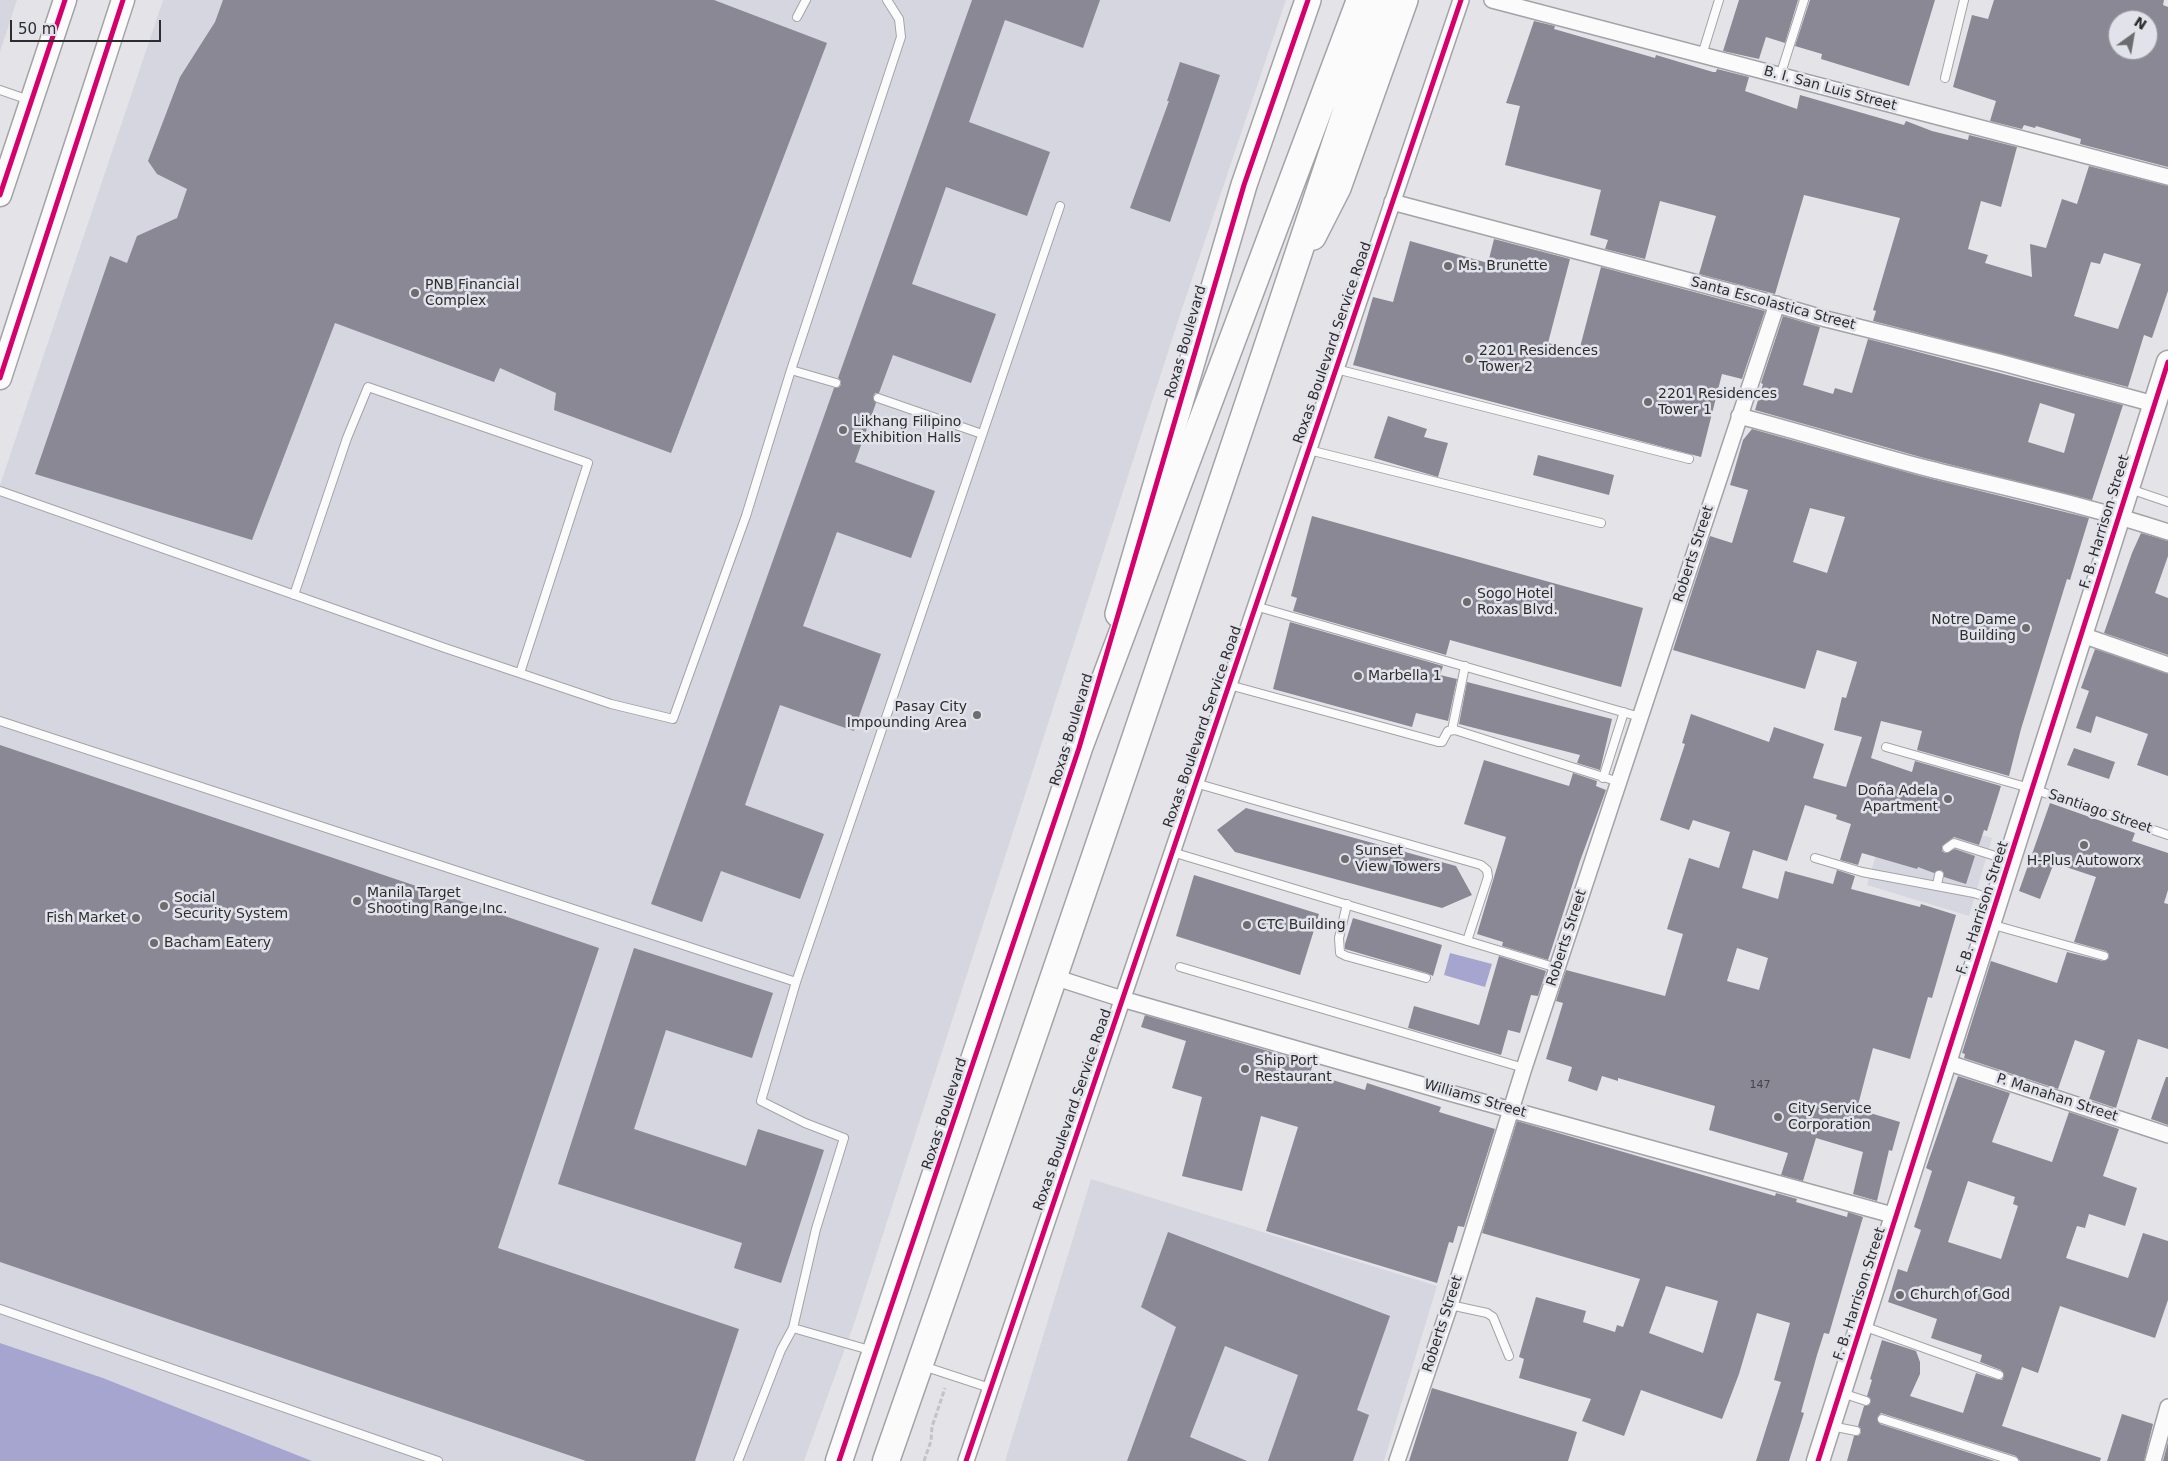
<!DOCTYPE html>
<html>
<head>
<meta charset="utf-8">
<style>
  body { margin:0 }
  #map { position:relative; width:2168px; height:1461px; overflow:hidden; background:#e4e4e8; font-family:"DejaVu Sans",sans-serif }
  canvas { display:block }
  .north { position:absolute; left:2108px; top:10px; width:50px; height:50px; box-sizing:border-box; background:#e2e2ea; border:1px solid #9a9a9f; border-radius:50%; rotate:32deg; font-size:14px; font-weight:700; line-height:20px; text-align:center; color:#2d2d2f }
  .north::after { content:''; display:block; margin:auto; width:18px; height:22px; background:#6d6d70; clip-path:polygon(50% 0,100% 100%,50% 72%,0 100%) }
  .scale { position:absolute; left:10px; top:20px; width:151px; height:22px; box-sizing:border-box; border:2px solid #2d2d2f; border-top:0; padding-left:6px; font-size:15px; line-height:18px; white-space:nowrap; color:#2d2d2f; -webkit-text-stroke:4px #e2e2ea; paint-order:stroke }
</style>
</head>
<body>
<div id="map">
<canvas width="2168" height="1461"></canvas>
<div class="north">N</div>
<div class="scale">50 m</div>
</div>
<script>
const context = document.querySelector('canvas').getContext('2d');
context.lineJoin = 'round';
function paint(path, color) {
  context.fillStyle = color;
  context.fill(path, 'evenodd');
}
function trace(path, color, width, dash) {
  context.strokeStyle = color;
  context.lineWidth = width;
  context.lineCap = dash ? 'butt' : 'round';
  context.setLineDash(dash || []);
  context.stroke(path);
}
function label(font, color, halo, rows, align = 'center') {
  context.font = font + ' "DejaVu Sans",sans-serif';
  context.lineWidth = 5;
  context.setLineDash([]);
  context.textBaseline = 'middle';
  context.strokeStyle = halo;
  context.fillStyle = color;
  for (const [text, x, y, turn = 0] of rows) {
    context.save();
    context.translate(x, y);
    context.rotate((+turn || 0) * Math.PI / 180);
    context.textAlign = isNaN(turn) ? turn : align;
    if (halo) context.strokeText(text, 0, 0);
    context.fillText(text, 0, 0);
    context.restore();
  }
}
paint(new Path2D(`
  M0 0H17L0 52Z
  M163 0H1286L1181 312 855 1321 804 1461H312L103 1378 0 1343V485Z
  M1890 808 1992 838 1969 916 1867 885Z
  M1091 1179 1437 1286 1384 1461H1005Z`), '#d6d6e0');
paint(new Path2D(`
  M1450 953 1492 964 1485 987 1444 975Z
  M0 1343 103 1378 312 1461H0Z`), '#a6a5cf');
paint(new Path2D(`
  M223 0H714L827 43 671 453 554 410 556 393 500 368 494 382 335 323 252 540 35 474 110 256 127 263 137 236 177 218 187 189 157 174 148 161 180 77 215 22Z
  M972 0H1100L1083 48 1005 20 969 122 1050 152 1027 216 946 187 912 284 996 314 971 383 893 355 879 393H875L873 397 876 403 855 462 935 491 911 558 837 532 803 626 881 654 854 731 780 705 745 805 824 834 800 899 721 871 702 922 651 904 834 388H838L841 385V381L838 378Z
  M1739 0H1798L1785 43 1766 37 1759 59 1723 51Z
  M1810 0H1935L1909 86 1821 59 1822 54 1795 46Z
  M1994 0H2164L2163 5 2168 7V167L2080 144 2081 139 2036 126 2035 128 2024 125 2022 129 1990 121 1996 101 1953 87 1972 15 1988 19ZM2118 20H2148V50H2118Z
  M1534 21 1555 26 1554 29 1655 58 1656 55 1713 72H1716L1717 69 1749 77 1745 91 1797 109 1800 95 1904 125 1906 121 1932 131 1968 140 1969 135 2017 147 2001 207 1981 201 1968 249 1988 255 1985 263 2032 277 2030 244 2046 248 2062 199 2077 204 2089 166 2168 186V291L2152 338 2144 335 2128 387 1873 321 1876 311 1873 310 1900 218 1804 195 1775 294 1699 274 1716 216 1660 201 1645 259 1605 249 1608 240 1590 235 1601 190 1505 165 1520 106 1506 103ZM2104 253 2141 264 2118 329 2074 316 2091 262 2100 264Z
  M1180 62 1220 75 1170 222 1130 208 1169 101H1167Z
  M1494 239 1570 259 1548 343 1579 351 1601 267 1765 311 1742 379 1722 374 1701 457 1353 365 1373 297 1393 302 1410 241 1488 263Z
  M1783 316 1820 327 1803 385 1833 394 1835 388 1852 393 1868 339 2123 405 2092 500 1924 458 1755 410 1763 384 1761 383ZM2040 403 2075 414 2064 453 2028 442Z
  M1388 416 1427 429 1424 437 1448 443 1438 477 1374 458Z
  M1752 429 1920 476 2089 518 2070 580 2067 579 2021 729 2009 776 1917 750 1922 731 1881 721 1871 758 1912 772 1915 761 2001 786 1987 831 1984 830 1979 845 1954 837 1942 846V851L1945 853 1955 849 1975 856 1966 884 1944 877V873L1941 870 1934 873 1918 867 1917 869 1862 853 1858 865 1840 860 1851 824 1836 819 1837 815 1805 805 1787 861 1753 850 1742 888 1778 899 1785 871 1833 884 1837 870 1855 876 1851 889 1920 907 1921 904 1956 915 1932 998 1928 997 1910 1059 1873 1048 1857 1109 1900 1122 1892 1151 1889 1150 1877 1201 1853 1194 1863 1152 1816 1138 1803 1181 1781 1175 1788 1153 1709 1130 1715 1106 1618 1078V1081L1602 1076 1597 1091 1568 1081 1572 1067 1546 1059 1563 1003 1556 1001 1566 970 1665 996 1683 934 1667 929 1689 858 1719 868 1730 832 1693 820 1689 830 1660 820 1685 744 1682 743 1691 714 1769 742 1774 727 1824 744 1813 778 1846 787 1862 737 1834 730 1842 697 1846 698 1857 662 1817 650 1805 689 1673 650 1710 536 1732 543 1748 490 1730 485 1743 440ZM1810 508 1845 517 1827 573 1793 562ZM1737 948 1768 958 1759 990 1727 981Z
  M1538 455 1614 475 1609 495 1533 475Z
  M1312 516 1643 608 1621 687 1450 640 1446 655 1293 611 1297 598 1291 596Z
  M2141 533 2168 541V556L2155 593 2168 598V655L2104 633 2132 553Z
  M1290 622 1443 666 1440 675 1457 679 1448 721 1416 713 1412 727 1273 689Z
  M2095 649 2168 674V776L2137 765 2148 734 2096 716 2091 733 2076 728 2089 691 2081 688Z
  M1467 682 1612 719 1600 770 1577 763 1580 755 1459 724Z
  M0 745 599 948 498 1248 739 1329 695 1461H586L0 1262Z
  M2074 748 2115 762 2109 779 2067 765Z
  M1484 760 1569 786 1573 773 1597 781 1596 786 1606 790 1580 861 1548 960 1502 946 1503 942 1477 934 1506 837 1464 824Z
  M2050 803 2135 833 2132 841 2168 853V890L2164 903 2168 904V1049L2138 1039 2116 1108 2089 1099 2105 1051 2075 1040 2058 1089 1964 1058 1965 1054 1962 1053 1991 961 2057 983 2067 952 2103 961 2109 958V954L2106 951 2074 942 2096 877 2054 863 2040 899 2019 891Z
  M1246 808 1456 866 1472 895 1442 908 1235 852 1217 830Z
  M1194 875 1319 914 1300 975 1176 936Z
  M1353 918 1442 945 1433 976 1427 973 1345 949V944Z
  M634 948 773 993 752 1058 666 1030 634 1129 746 1166 758 1129 824 1150 781 1283 734 1268 742 1243 558 1184Z
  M1499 956 1546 971 1538 996 1531 995 1520 1033 1508 1030 1501 1055 1408 1028 1414 1006 1479 1025Z
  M1145 1015 1313 1064 1310 1073 1365 1090 1367 1083 1441 1107 1439 1112 1495 1129 1464 1227 1458 1226 1453 1243 1449 1242 1437 1283 1266 1231 1298 1127 1261 1116 1242 1191 1182 1176 1202 1097 1172 1088 1186 1041 1141 1027Z
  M1958 1076 2010 1093 1992 1142 2052 1162 2069 1112 2119 1129 2103 1176 2137 1188 2125 1226 2089 1214 2085 1228 2077 1226 2066 1258 2128 1278 2143 1233 2168 1241V1300L2155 1338 2060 1306 2038 1373 2022 1367 2002 1426 2101 1458 2100 1461H2020L2016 1456 1881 1413 1877 1418 1880 1424 1995 1461H1847L1854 1436H1858L1861 1433V1429L1858 1426 1864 1406 1869 1405 1871 1402 1870 1398 1867 1396 1872 1380 1870 1379 1882 1340 1916 1351 1920 1362V1374L1910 1396 1963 1413 1976 1373 1998 1380H2002L2004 1376 2001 1370 1980 1362 1982 1355 1931 1338 1937 1319 1888 1302 1898 1269 1907 1272 1921 1230 1914 1227 1932 1171 1926 1168ZM1968 1181 2015 1197 2013 1204 2018 1206 2001 1259 1948 1242Z
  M2166 1077H2168V1125L2151 1119Z
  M1517 1121 1775 1196 1776 1193 1797 1199 1796 1202 1847 1217 1848 1212 1863 1217 1829 1334 1824 1333 1817 1355 1801 1412 1804 1413 1789 1461H1756L1781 1382 1774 1380 1790 1323 1757 1313 1739 1374 1722 1419 1641 1390 1624 1436 1582 1421 1591 1399 1519 1378 1524 1359 1519 1357 1536 1297 1586 1311 1583 1322 1615 1332 1617 1325 1623 1327 1640 1279 1482 1233ZM1666 1286 1718 1301 1703 1353 1649 1333Z
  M1168 1232 1390 1316 1357 1410 1369 1415 1353 1461H1268L1298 1375 1225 1346 1190 1437 1247 1461H1127L1176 1327 1141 1307Z
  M1432 1388 1577 1432 1568 1461H1409Z
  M2122 1414 2153 1424 2144 1461H2107Z
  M2168 1442V1461H2163Z`), '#898894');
const service = new Path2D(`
  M797 17 806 0
  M1702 55 1719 0
  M1780 76 1804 0
  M1945 78 1964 0
  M0 90 29 100
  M1336 369 1689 459
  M791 370 836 383
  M878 398 982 434
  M1309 450 1601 523
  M2130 489 2168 502
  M0 491 445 648 611 704 673 719 746 516 791 370 901 37 899 19 887 0
  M294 595 347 438 368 387 588 463 520 673
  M1255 606 1640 717
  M1229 685 1438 742H1442L1448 731 1455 730 1619 782
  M0 721 796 982
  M1452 730 1465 666
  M1886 747 2033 789 2168 835
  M1603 778 1624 712
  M1195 783 1481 865 1487 870 1488 877 1467 941
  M1947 848 1954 843 2008 860
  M1172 852 1557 968
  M1815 858 1862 872 1974 893 1995 900
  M1937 885 1939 875
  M1347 904 1339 938 1340 953 1346 956 1426 978
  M1990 924 2104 956
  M1180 967 1524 1068
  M1450 1305 1487 1313 1493 1317 1509 1356
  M0 1309 438 1461
  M1863 1326 1999 1375
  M793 1328 873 1351
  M923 1366 990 1388
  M1842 1393 1866 1401
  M1882 1419 2014 1461
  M1831 1426 1856 1431
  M738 1461 781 1350 793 1328 816 1229 844 1138 805 1123 761 1101 796 982 1060 206`);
const minor = new Path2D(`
  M1492 0 2168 177
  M1392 202 1754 298 1826 319 1999 362 2154 404
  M1739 416C1801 432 1861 451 1922 467 2005 488 2087 505 2168 532
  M2082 635 2168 665
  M1054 977 1122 999 1450 1093 1896 1216
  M1946 1062 2168 1135
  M966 1461 1461 0
  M1397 1461 1450 1305 1524 1068 1777 304
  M2153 1461 2168 1407`);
const secondary = new Path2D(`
  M0 195 65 0
  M0 378 123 0
  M1818 1461 2168 362`);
const primary = new Path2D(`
  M1313 237 1338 188 1405 0
  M1118 614 1244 185 1308 0`);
const trunk = new Path2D(`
  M839 1461 1079 748 1360 0
  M886 1461C1056 976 1221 488 1383 0`);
trace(service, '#a3a3a7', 10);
trace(minor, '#a3a3a7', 18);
trace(secondary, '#a3a3a7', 25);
trace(primary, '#a3a3a7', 28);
trace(trunk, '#a3a3a7', 29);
trace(new Path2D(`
  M924 1461 931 1441 932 1427 945 1388`), '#c3c3c4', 3, [5, 2.5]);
trace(service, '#fbfbfc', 8);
trace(minor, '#fbfbfc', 15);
trace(secondary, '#fbfbfc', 22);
trace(primary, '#fbfbfc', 25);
trace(trunk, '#fbfbfc', 26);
trace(new Path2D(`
  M0 195 65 0
  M0 378 123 0
  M839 1461 1079 748 1244 185 1308 0
  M966 1461 1461 0
  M1818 1461 2168 362`), '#d6006c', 5);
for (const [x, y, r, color] of [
  [1448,266,5,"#6d6d70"],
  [415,293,5,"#6d6d70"],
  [1469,359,5,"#6d6d70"],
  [1648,402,5,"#6d6d70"],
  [843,430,5,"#6d6d70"],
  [1467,602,5,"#6d6d70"],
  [2026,628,5,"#6d6d70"],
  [1358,676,5,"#6d6d70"],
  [977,715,5,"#6d6d70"],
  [1948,799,5,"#6d6d70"],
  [2084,845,5,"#6d6d70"],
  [1345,859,5,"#6d6d70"],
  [357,901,5,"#6d6d70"],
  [164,906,5,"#6d6d70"],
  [136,918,5,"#6d6d70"],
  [1247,925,5,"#6d6d70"],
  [154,943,5,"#6d6d70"],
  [1245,1069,5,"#6d6d70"],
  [1778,1117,5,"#6d6d70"],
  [1900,1295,5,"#6d6d70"]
]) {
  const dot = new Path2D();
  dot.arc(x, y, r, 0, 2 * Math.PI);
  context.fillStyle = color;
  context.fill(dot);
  trace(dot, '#e2e2ea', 2);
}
label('11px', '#444448', null, [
  ["147",1760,1085]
]);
label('14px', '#2d2d2f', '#e2e2ea', [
  ["B. I. San Luis Street",1830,89,15],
  ["Santa Escolastica Street",1773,304,15],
  ["Roxas Boulevard",1186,342,-74],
  ["Roxas Boulevard Service Road",1333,343,-71],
  ["F. B. Harrison Street",2105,522,-73],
  ["Roberts Street",1694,554,-72],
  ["Roxas Boulevard Service Road",1203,727,-71],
  ["Roxas Boulevard",1072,730,-73],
  ["Santiago Street",2100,812,19],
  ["F. B. Harrison Street",1983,908,-72],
  ["Roberts Street",1567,938,-72],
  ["P. Manahan Street",2057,1098,18],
  ["Williams Street",1475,1099,16],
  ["Roxas Boulevard Service Road",1073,1110,-71],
  ["Roxas Boulevard",945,1114,-72],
  ["F. B. Harrison Street",1860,1294,-72],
  ["Roberts Street",1443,1324,-72]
]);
label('14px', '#2d2d2f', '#e2e2ea', [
  ["Ms. Brunette",1458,266],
  ["PNB Financial",425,285],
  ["Complex",425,301],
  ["2201 Residences",1479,351],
  ["Tower 2",1479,367],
  ["2201 Residences",1658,394],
  ["Tower 1",1658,410],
  ["Likhang Filipino",853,422],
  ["Exhibition Halls",853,438],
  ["Sogo Hotel",1477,594],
  ["Roxas Blvd.",1477,610],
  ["Notre Dame",2016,620,"right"],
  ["Building",2016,636,"right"],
  ["Marbella 1",1368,676],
  ["Pasay City",967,707,"right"],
  ["Impounding Area",967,723,"right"],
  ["Doña Adela",1938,791,"right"],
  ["Apartment",1938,807,"right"],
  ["Sunset",1355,851],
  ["View Towers",1355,867],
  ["H-Plus Autoworx",2084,861,"center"],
  ["Manila Target",367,893],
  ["Shooting Range Inc.",367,909],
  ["Social",174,898],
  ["Security System",174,914],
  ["Fish Market",126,918,"right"],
  ["CTC Building",1257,925],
  ["Bacham Eatery",164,943],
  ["Ship Port",1255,1061],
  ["Restaurant",1255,1077],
  ["City Service",1788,1109],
  ["Corporation",1788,1125],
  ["Church of God",1910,1295]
], 'left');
</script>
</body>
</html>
